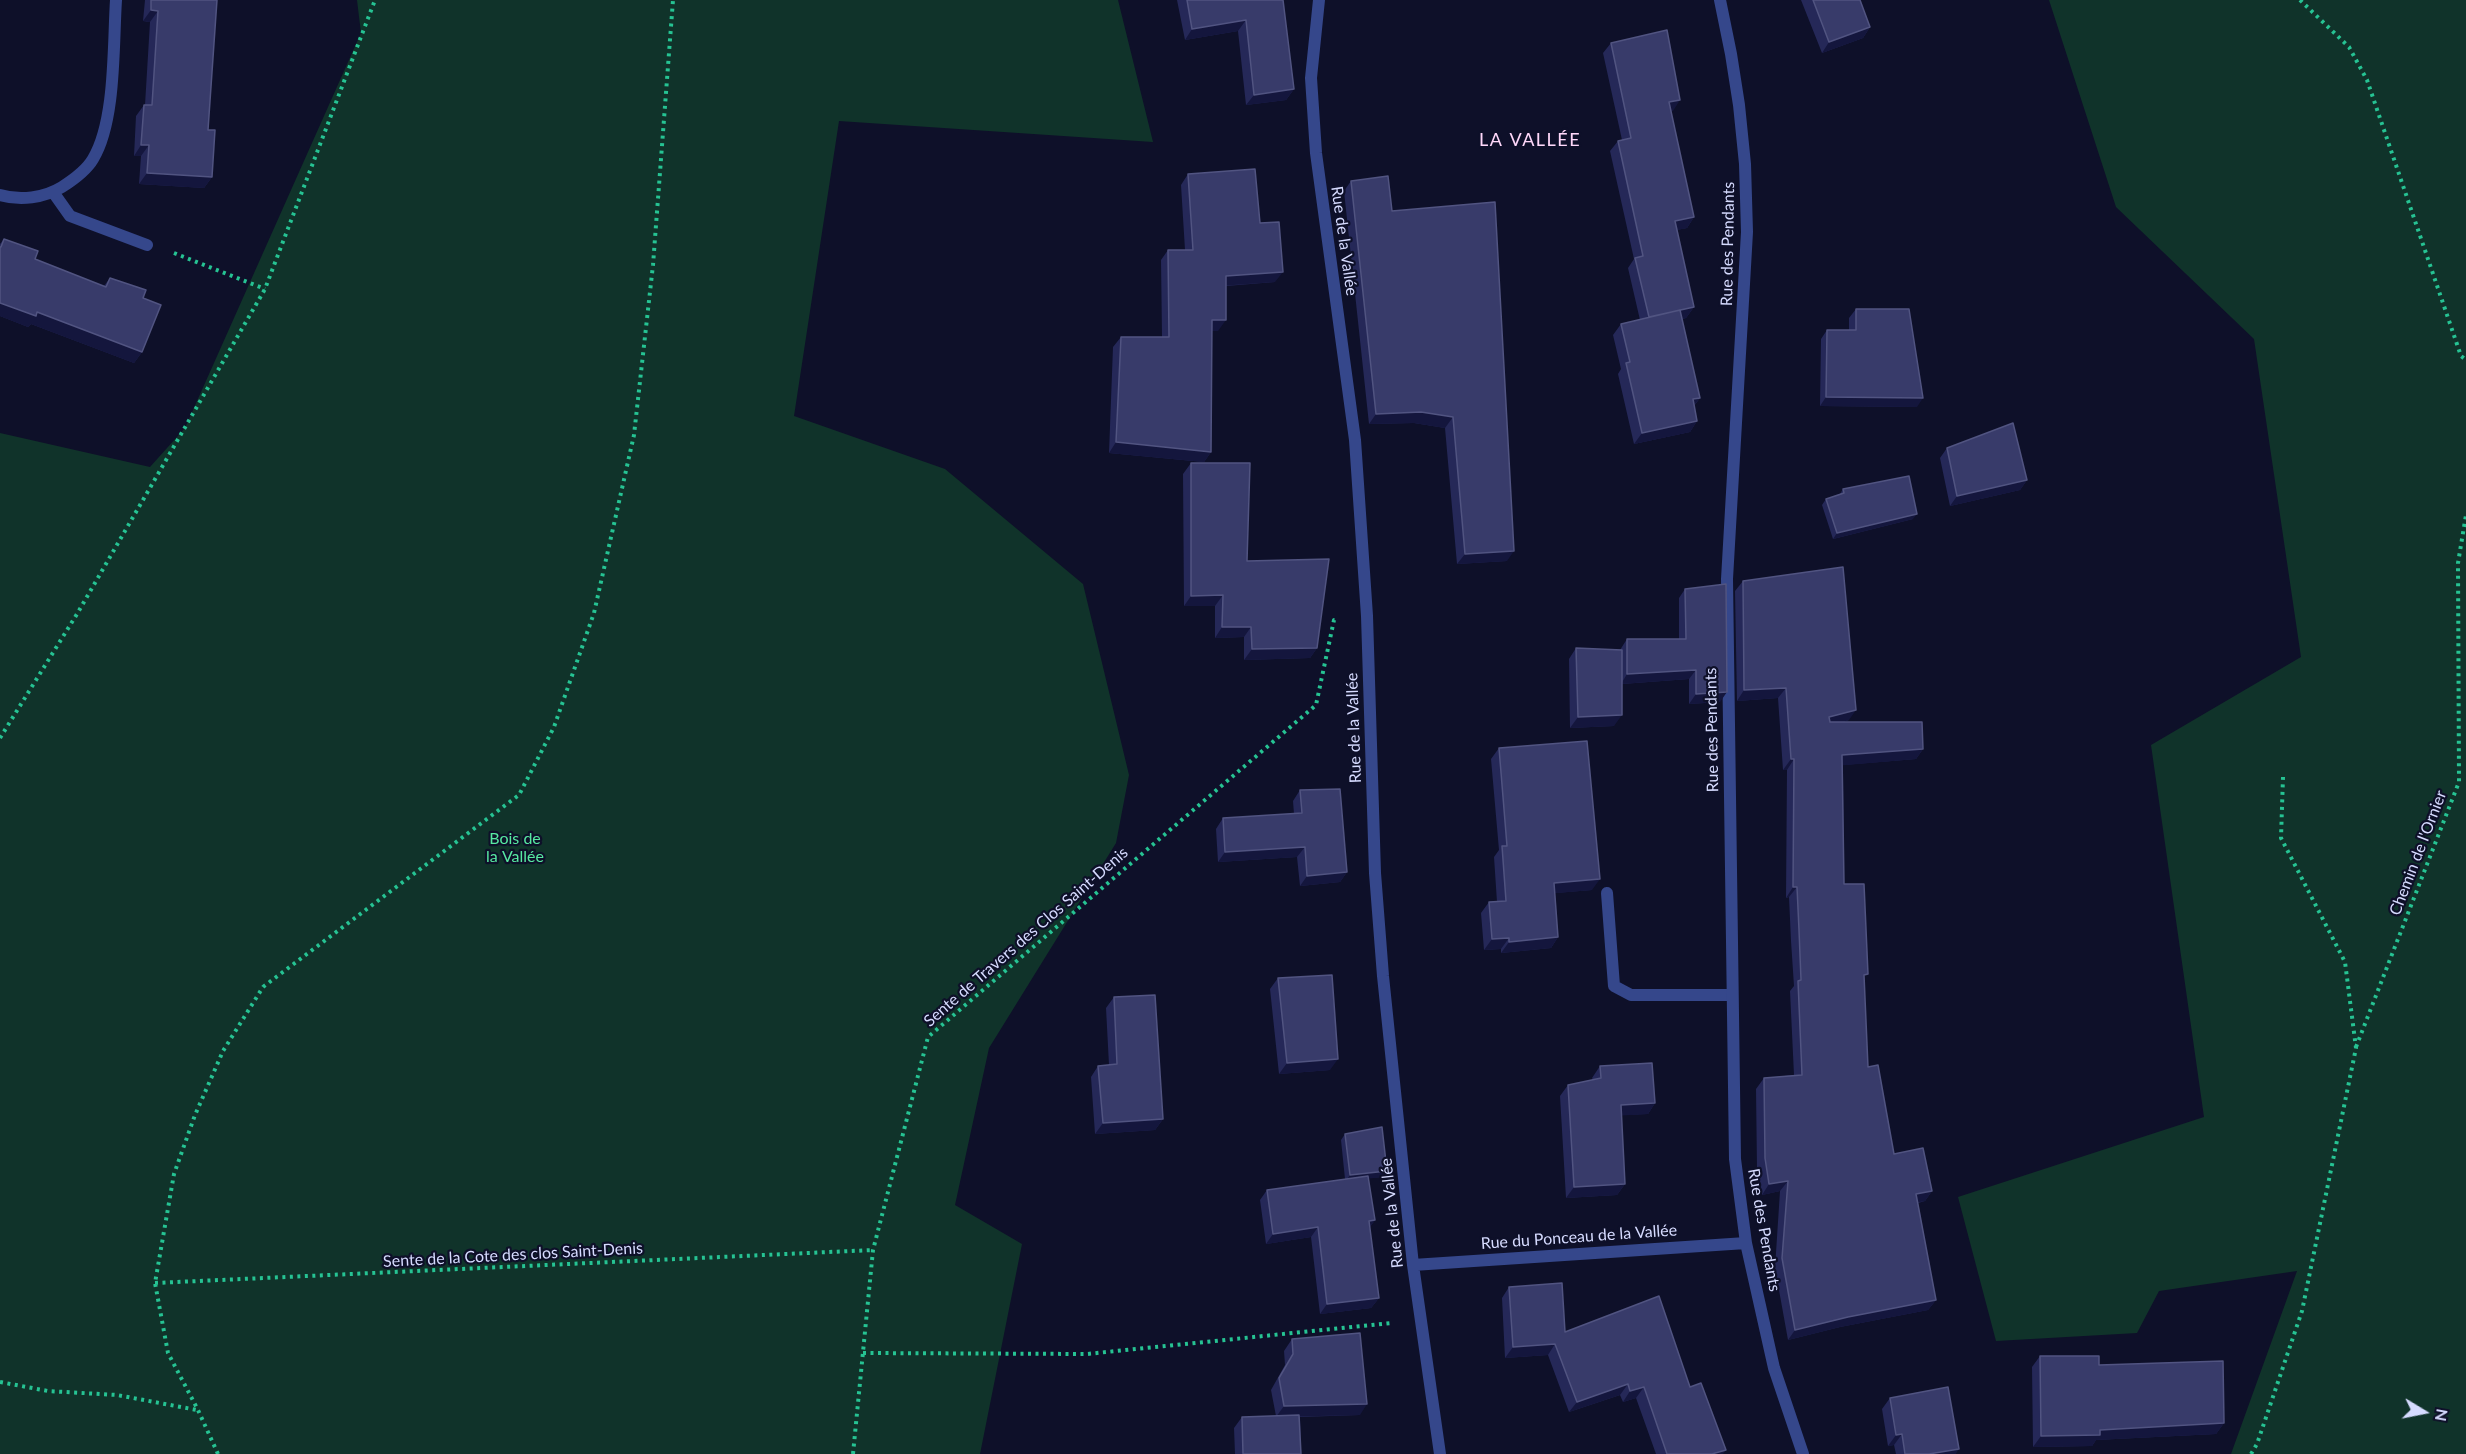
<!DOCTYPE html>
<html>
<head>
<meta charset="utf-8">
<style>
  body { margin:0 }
  #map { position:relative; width:2466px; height:1454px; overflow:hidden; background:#0e1029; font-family:Lato,sans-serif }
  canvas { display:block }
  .north { position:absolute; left:2394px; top:1382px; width:60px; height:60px; -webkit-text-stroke:4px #0e1029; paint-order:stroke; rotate:100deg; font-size:16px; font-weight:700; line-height:24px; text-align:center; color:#d6dbff }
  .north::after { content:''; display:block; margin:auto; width:21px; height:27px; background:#d6dbff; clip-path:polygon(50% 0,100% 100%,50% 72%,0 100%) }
</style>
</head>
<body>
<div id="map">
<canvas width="2466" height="1454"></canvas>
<div class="north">N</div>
</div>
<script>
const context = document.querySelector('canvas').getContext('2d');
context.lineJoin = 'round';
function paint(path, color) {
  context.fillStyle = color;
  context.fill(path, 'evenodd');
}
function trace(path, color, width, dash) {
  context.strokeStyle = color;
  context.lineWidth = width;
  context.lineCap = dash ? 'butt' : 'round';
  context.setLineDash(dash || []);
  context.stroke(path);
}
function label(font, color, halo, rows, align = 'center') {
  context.font = font + ' Lato,sans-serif';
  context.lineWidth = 4.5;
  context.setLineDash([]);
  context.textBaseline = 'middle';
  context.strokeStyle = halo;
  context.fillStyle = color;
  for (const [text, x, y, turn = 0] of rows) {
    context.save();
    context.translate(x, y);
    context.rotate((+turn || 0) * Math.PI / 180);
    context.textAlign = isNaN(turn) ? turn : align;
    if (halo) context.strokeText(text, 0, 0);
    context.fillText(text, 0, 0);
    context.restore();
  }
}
paint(new Path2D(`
  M357 0H1118L1153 142 839 121 794 416 945 469 1083 584 1129 775 1116 843 989 1048 955 1205 1022 1244 980 1454H0V433L150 467 185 428 361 33Z
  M2049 0H2466V1454H2231L2297 1271 2159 1291 2137 1333 1996 1341 1958 1197 2204 1117 2151 745 2301 657 2254 339 2116 207Z`), '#10332a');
trace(new Path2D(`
  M2300 0 2349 47 2367 80 2461 356 2466 360
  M174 253 265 289
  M0 738 77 614 265 289 375 0
  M2356 1047 2459 782 2458 563 2466 515
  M155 1283 873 1250
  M863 1353 1087 1354 1391 1323
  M0 1382 48 1391 117 1395 197 1410
  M218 1454 198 1410 168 1353 155 1283 174 1174 195 1115 223 1051 263 987 519 795 554 727 594 613 634 435 653 265 673 0
  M853 1454 873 1250 928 1037 1316 705 1334 620H1336
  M2251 1454 2257 1444 2302 1311 2356 1048 2345 962 2281 838 2283 777`), '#26c393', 4, [3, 4.5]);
trace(new Path2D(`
  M1607 893 1614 986 1631 995H1732`), '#35478b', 12);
trace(new Path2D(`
  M1319 0 1311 78 1316 153 1355 440 1367 616 1375 873 1383 976 1413 1265 1440 1454
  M1720 0 1731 54 1739 105 1745 164 1747 232 1727 579 1735 1159 1746 1243 1774 1368 1803 1454
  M53 192 70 216 147 245
  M0 195C20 201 44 198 62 187 73 180 86 171 93 159 116 121 113 45 116 0
  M1413 1265 1746 1243`), '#35478b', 12);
paint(new Path2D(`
  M145 0H217L208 130 212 177 204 188 139 184 141 156H134L136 116 144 105H145L150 22 143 21Z
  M1177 0H1283L1294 89 1286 100 1246 105 1238 31 1185 40Z
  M1801 0H1860L1870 27 1863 38 1822 53Z
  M1611 43 1673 111H1671L1694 217 1687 228 1676 230 1694 307 1686 318 1682 319 1700 398 1694 406 1697 421 1690 432 1634 444 1618 374 1621 369 1613 335 1621 324 1640 320 1628 268 1634 259 1610 151 1618 141 1622 140 1603 53Z
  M1188 174 1260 223 1275 282 1226 286 1218 331H1212L1211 452 1204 462 1109 453 1113 347 1121 337H1162L1161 260 1168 250H1185L1181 185Z
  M1351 181 1392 211 1507 561 1457 564 1445 428 1414 423 1369 424 1344 191Z
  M4 239 35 259 104 286 110 278 143 298 142 352 134 363 31 324 28 327 0 316V244Z
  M1856 309 1917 407 1820 406 1821 339 1827 330H1849V318Z
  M1947 448 2027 480 2020 490 1950 506 1940 458Z
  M1191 463 1247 561 1317 648 1310 658 1244 660V637L1215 638V606H1184L1183 474Z
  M1843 489 1913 519 1833 539 1822 505 1826 499 1840 494Z
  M1743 581 1849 720 1843 722 1923 749 1916 759 1843 765 1844 884 1864 980 1868 1067 1894 1154 1932 1191 1925 1201 1918 1203 1936 1300 1928 1310 1840 1327 1788 1340 1775 1268 1780 1191 1762 1195 1757 1169 1756 1089 1764 1078 1794 1075 1790 991 1794 986 1791 941 1789 897 1786 898 1787 770H1783L1778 698 1737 701 1735 591Z
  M1685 589 1720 702 1689 704V679L1622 684 1614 726 1570 728 1569 659 1576 648 1620 650 1627 639H1679V598Z
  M1499 748 1592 890 1555 893 1558 937 1551 948 1501 953V949L1484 950 1481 913 1489 902H1497L1494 857 1499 850 1491 759Z
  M1300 790 1347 872 1340 882 1300 886 1297 857 1218 862 1216 829 1223 818 1294 814 1293 801Z
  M1278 978 1330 1070 1279 1074 1270 989Z
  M1114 997 1163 1119 1155 1130 1095 1134 1091 1077 1098 1066 1109 1065 1106 1008Z
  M1600 1066 1655 1103 1648 1114 1621 1115 1625 1184 1617 1195 1566 1198 1560 1096 1568 1085 1593 1080 1592 1078Z
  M1345 1134 1383 1177 1368 1178 1375 1220 1369 1228 1379 1298 1371 1308 1320 1314 1311 1237 1266 1244 1260 1200 1267 1190 1345 1179 1341 1140Z
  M1509 1287 1565 1332 1690 1387 1723 1454H1656L1636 1398 1623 1402 1620 1395 1569 1412 1548 1355 1505 1358 1502 1298Z
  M1292 1339 1360 1415 1300 1417 1301 1454H1235L1234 1428 1242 1417 1276 1416 1271 1390 1285 1365 1284 1351Z
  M2040 1356 2099 1365 2224 1423 2216 1434 2096 1440 2092 1446 2033 1447 2032 1367Z
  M1890 1398 1959 1449 1955 1454H1896L1894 1445 1888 1446 1882 1409Z`), '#252858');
paint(new Path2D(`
  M151 10 158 11 150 22 143 21Z
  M1246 20 1238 31 1185 40 1192 29Z
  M1870 27 1863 38 1822 53 1829 42Z
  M1294 89 1286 100 1246 105 1254 95Z
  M1680 100 1673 111 1662 113 1669 102Z
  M141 145H149L141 156H134Z
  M147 173 212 177 204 188 139 184Z
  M1694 217 1687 228 1667 232 1675 221Z
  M1283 272 1275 282 1219 286 1226 276Z
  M0 303 37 312 142 352 134 363 31 324 28 327 0 316Z
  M1694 307 1686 318 1641 328 1649 317Z
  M1212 320H1226L1218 331H1205Z
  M1826 397 1923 398 1917 407 1820 406Z
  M1700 398 1692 408 1693 399Z
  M1421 412 1453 417 1445 428 1414 423 1369 424 1376 414Z
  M1697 421 1690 432 1634 444 1642 433Z
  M1116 442 1211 452 1204 462 1109 453Z
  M2027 480 2020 490 1950 506 1957 496Z
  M1917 514 1913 519 1833 539 1837 533Z
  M1514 551 1507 561 1457 564 1465 554Z
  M1223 595 1215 606H1184L1191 596Z
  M1222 627H1251L1244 637 1215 638Z
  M1317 648 1310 658 1244 660 1252 649Z
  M1696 670 1689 679 1621 684 1627 674Z
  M1786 688 1778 698 1737 701 1744 690Z
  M1727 692 1720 702 1689 704 1696 694Z
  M1856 710 1849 720 1822 728 1829 717Z
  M1622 715 1614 726 1570 728 1578 717Z
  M1923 749 1916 759 1835 766 1842 755Z
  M1791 759H1794L1787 770H1783Z
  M1305 847 1297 857 1218 862 1225 852Z
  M1347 872 1340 882 1300 886 1307 876Z
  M1600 879 1592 890 1546 894 1554 883Z
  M1793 887H1797L1789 897 1786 898Z
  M1558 937 1551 948 1501 953 1509 942Z
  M1509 938 1501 949 1484 950 1492 939Z
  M1338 1059 1330 1070 1279 1074 1287 1063Z
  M1655 1103 1648 1114 1613 1116 1621 1105Z
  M1163 1119 1155 1130 1095 1134 1103 1123Z
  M1387 1171 1383 1177 1346 1181 1350 1175Z
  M1788 1181 1780 1191 1762 1195 1769 1184Z
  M1625 1184 1617 1195 1566 1198 1574 1187Z
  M1932 1191 1925 1201 1909 1204 1916 1194Z
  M1375 1220 1368 1230 1369 1221Z
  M1318 1227 1311 1237 1266 1244 1273 1234Z
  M1379 1298 1371 1308 1320 1314 1327 1304Z
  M1936 1300 1928 1310 1840 1327 1788 1340 1795 1330 1848 1317Z
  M1555 1344 1548 1355 1505 1358 1513 1347Z
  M1628 1384 1620 1395 1569 1412 1577 1402Z
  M1644 1387 1636 1398 1623 1402 1630 1391Z
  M1367 1404 1360 1415 1276 1417 1284 1406Z
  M2224 1423 2216 1434 2096 1440 2092 1446 2033 1447 2041 1436 2100 1430Z
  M1902 1434 1894 1445 1888 1446 1896 1435Z
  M1959 1449 1955 1454H1929Z
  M1726 1450 1723 1454H1712Z`), '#14163d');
const building = new Path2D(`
  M151 0H217L208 130H215L212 177 147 173 149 145H141L144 105H152L158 11 151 10Z
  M1187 0H1283L1294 89 1254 95 1246 20 1192 29Z
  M1813 0H1860L1870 27 1829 42Z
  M1667 30 1680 100 1669 102 1694 217 1675 221 1694 307 1649 317 1635 258 1643 256 1618 141 1631 138 1611 43Z
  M1255 169 1260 223 1279 222 1283 272 1226 276V320H1212L1211 452 1116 442 1121 337H1169L1168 250H1193L1188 174Z
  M1388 176 1392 211 1495 202 1514 551 1465 554 1453 417 1421 412 1376 414 1351 181Z
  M4 239 38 251 35 259 106 287 110 278 146 290 143 298 161 305 142 352 37 312 36 316 0 303V247H1Z
  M1856 309H1909L1923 398 1826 397 1827 330H1856Z
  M1680 310 1700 398 1693 399 1697 421 1642 433 1626 363 1630 362 1621 324Z
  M2013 423 2027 480 1957 496 1947 448Z
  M1191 463H1250L1247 561 1329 559 1317 648 1252 649 1251 627H1222L1223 595 1191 596Z
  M1909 476 1917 514 1837 533 1826 499 1844 493 1843 489Z
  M1843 567 1856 710 1829 717 1830 722H1922L1923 749 1842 755 1844 884H1864L1868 974 1864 975 1868 1067 1878 1065 1894 1154 1923 1148 1932 1191 1916 1194 1936 1300 1848 1317 1795 1330 1782 1258 1788 1181 1769 1184 1765 1158 1764 1078 1802 1075 1798 981 1801 980 1799 930 1797 887H1793L1794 759H1791L1786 688 1744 690 1743 581Z
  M1726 584 1727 692 1696 694V670L1627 674V639H1686L1685 589Z
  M1576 648 1622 650V715L1578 717Z
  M1587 741 1600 879 1554 883 1558 937 1509 942V938L1492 939 1489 902 1506 901 1502 846H1507L1499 748Z
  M1340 789 1347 872 1307 876 1305 847 1225 852 1223 818 1302 813 1300 790Z
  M1332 975 1338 1059 1287 1063 1278 978Z
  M1155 995 1163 1119 1103 1123 1098 1066 1117 1064 1114 997Z
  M1652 1063 1655 1103 1621 1105 1625 1184 1574 1187 1568 1085 1601 1078 1600 1066Z
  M1382 1127 1387 1171 1350 1175 1345 1134Z
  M1368 1176 1375 1220 1369 1221 1379 1298 1327 1304 1318 1227 1273 1234 1267 1190Z
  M1562 1283 1565 1332 1659 1296 1690 1387 1701 1383 1726 1450 1712 1454H1667L1644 1387 1630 1391 1628 1384 1577 1402 1555 1344 1513 1347 1509 1287Z
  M1360 1333 1367 1404 1284 1406 1279 1378 1293 1354 1292 1339Z
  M2040 1356H2099V1365L2223 1361 2224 1423 2100 1430V1435L2041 1436Z
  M1948 1387 1959 1449 1929 1454H1905L1902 1434 1896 1435 1890 1398Z
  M1299 1415 1301 1454H1243L1242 1417Z`);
paint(building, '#383b6a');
trace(building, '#515481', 1.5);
label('16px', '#d6dbff', '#0e1029', [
  ["Rue de la Vallée",1344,241,82],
  ["Rue des Pendants",1728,244,-89],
  ["Rue de la Vallée",1354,728,-92],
  ["Rue des Pendants",1712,730,-91],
  ["Chemin de l'Ornier",2418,853,-69],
  ["Sente de Travers des Clos Saint-Denis",1026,937,-41],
  ["Rue de la Vallée",1392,1213,-96],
  ["Rue des Pendants",1764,1230,80],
  ["Rue du Ponceau de la Vallée",1579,1237,-4],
  ["Sente de la Cote des clos Saint-Denis",513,1255,-3]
]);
label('16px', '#57e9a1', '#0e1029', [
  ["Bois de",515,839],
  ["la Vallée",515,857]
]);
context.letterSpacing = '1.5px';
label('18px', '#ffd8fa', '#0e1029', [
  ["LA VALLÉE",1530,140]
]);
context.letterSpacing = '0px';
</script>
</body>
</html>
